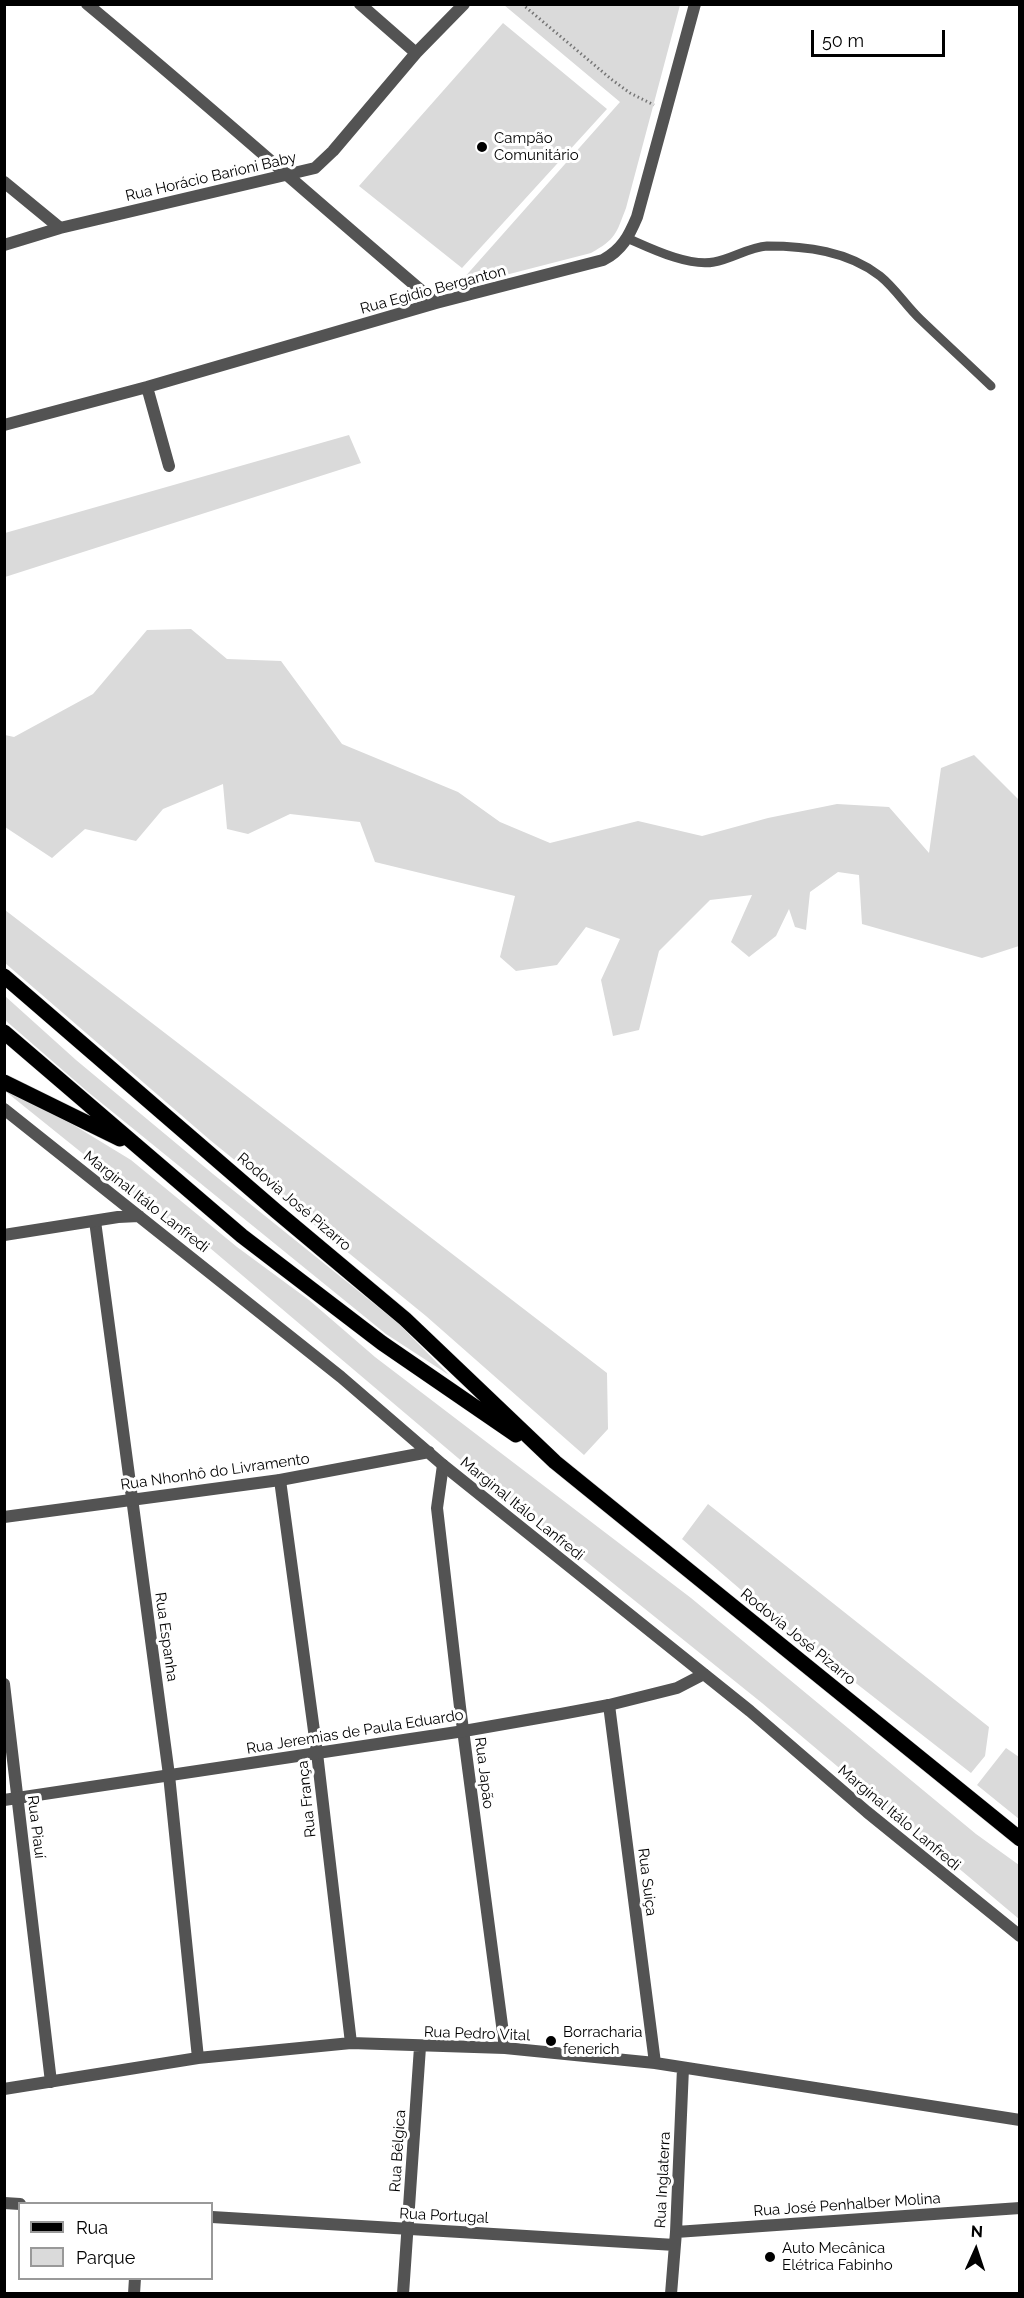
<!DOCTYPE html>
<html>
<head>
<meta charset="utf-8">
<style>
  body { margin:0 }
  #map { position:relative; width:1024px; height:2298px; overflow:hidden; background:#fff; font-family:Raleway,sans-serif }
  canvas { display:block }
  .frame { position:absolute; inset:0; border:6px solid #000; pointer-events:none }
  .legend { position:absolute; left:18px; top:2202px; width:195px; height:78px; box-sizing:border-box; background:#fff; border:2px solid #999; margin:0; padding:8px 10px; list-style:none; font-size:18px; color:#000 }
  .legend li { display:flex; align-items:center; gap:12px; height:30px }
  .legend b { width:30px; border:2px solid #999 }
  .north { position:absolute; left:946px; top:2220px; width:60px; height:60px; -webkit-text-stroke:4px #fff; paint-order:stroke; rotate:3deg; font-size:16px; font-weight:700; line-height:24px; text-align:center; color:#000 }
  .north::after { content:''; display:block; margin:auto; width:21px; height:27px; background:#000; clip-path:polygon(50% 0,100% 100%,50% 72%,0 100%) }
  .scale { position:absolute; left:811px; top:30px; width:134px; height:27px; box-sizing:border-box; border:3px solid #000; border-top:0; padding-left:8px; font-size:18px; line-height:21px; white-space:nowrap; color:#000; -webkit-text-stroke:4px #fff; paint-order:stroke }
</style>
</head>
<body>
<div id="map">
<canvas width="1024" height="2298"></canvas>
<div class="frame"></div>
<ul class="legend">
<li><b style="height:8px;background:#000"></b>Rua</li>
<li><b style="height:16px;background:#dadada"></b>Parque</li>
</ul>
<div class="north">N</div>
<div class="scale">50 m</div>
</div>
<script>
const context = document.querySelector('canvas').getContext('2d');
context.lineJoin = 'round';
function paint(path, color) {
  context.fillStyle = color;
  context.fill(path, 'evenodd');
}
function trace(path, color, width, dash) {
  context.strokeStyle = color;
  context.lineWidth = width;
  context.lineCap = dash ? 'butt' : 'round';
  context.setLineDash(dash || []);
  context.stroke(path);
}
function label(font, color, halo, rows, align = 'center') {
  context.font = font + ' Raleway,sans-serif';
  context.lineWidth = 6;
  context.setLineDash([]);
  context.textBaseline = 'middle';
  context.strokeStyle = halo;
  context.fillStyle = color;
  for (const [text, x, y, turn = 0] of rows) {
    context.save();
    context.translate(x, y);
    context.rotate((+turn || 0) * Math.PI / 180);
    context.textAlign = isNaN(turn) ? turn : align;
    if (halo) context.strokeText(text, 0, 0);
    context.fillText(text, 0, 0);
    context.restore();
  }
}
paint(new Path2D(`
  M504 5H680L626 208C616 234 616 239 591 253L455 288 620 102Z
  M503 23 607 109 462 268 359 186Z
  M349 435 361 463 5 577V533Z
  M191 629 227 659 281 661 342 744 458 792 500 822 550 843 638 821 702 836 768 818 837 804 889 807 929 853 941 768 974 755 1019 800V946L982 958 862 924 859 875 838 872 810 892 806 930 795 927 789 909 776 936 749 957 731 942 752 895 710 900 659 951 639 1030 613 1036 601 980 620 939 586 927 557 965 516 971 500 957 515 896 375 862 360 822 290 814 248 834 227 829 223 784 163 809 136 841 85 829 52 858 5 827V735L14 737 93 694 147 630Z
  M5 910 607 1373 608 1429 584 1455 426 1316 210 1140 5 963Z
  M5 996 76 1060 213 1174 398 1323 449 1375 386 1334 88 1092 5 1020Z
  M5 1091 44 1107 131 1160 237 1247 309 1300 375 1357 691 1598 976 1834 1019 1865V1919L762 1703 471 1469 197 1237 153 1210Z
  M708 1504 989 1727 985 1756 971 1773 784 1627 682 1539Z
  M1006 1748 1019 1757V1819L977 1785Z`), '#dadada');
const primary = new Path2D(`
  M4 976 276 1211 405 1319 555 1462 1020 1839
  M4 1032 242 1236 382 1343 516 1435
  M4 1082 120 1139`);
trace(primary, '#dbdbdb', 16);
trace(new Path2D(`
  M522 4 611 79 630 93 654 105`), '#757575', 3, [1.5, 3]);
trace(new Path2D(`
  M627 238C650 248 688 267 714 262 732 259 749 247 767 246 806 246 848 251 880 276 896 289 906 306 921 320 944 342 968 364 991 386`), '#535353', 9);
trace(new Path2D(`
  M87 4C205 102 319 204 436 303
  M360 4 416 53
  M4 182 60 228
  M4 245 60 228 315 168 333 151 416 53 464 4
  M147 387 169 466
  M4 425 147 387 436 303 603 260C622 250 629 236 637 217L695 4
  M95 1221 169 1775 198 2058
  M443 1465 437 1508 460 1707 505 2048
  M280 1480 317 1753 351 2043
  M4 1684 51 2082
  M609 1705 655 2063
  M4 2089 198 2058 351 2043 505 2048 655 2063 1020 2120
  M4 2203 20 2204
  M212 2217 675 2245
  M676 2232 1020 2208
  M134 2294 135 2278
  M403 2294 420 2047
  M671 2294 676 2232 683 2068`), '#535353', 12);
trace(new Path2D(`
  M4 1109 341 1377 443 1465 750 1711 867 1812 1020 1936
  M4 1235 118 1217 139 1216
  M4 1517 280 1480 429 1452
  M4 1800 464 1731 561 1714 609 1705 677 1688 704 1674`), '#535353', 12);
trace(primary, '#000', 15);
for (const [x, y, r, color] of [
  [482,147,6,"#000"],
  [551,2041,6,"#000"],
  [770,2257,6,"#000"]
]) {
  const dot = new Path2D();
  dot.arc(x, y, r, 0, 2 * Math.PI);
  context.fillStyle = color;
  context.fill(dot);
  trace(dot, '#fff', 2);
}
label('15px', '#000', '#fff', [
  ["Campão",494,138],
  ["Comunitário",494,155],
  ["Borracharia",563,2032],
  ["fenerich",563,2049],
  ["Auto Mecânica",782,2248],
  ["Elétrica Fabinho",782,2265]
], 'left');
label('15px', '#000', '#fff', [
  ["Rua Horácio Barioni Baby",211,177,-13],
  ["Rua Egidio Berganton",433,290,-15],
  ["Marginal Itálo Lanfredi",146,1202,38],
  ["Rodovia José Pizarro",294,1202,40],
  ["Rua Nhonhô do Livramento",215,1472,-8],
  ["Marginal Itálo Lanfredi",522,1509,39],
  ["Rua Espanha",166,1637,82],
  ["Rodovia José Pizarro",798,1637,39],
  ["Rua Jeremias de Paula Eduardo",355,1732,-9],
  ["Rua Japão",484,1773,83],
  ["Rua França",307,1799,-96],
  ["Marginal Itálo Lanfredi",899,1818,40],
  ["Rua Piauí",36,1827,83],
  ["Rua Suiça",647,1882,83],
  ["Rua Pedro Vital",477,2034,2],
  ["Rua Bélgica",398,2151,-86],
  ["Rua Inglaterra",663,2180,-87],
  ["Rua José Penhalber Molina",847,2205,-4],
  ["Rua Portugal",444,2216,3]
]);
</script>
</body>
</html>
